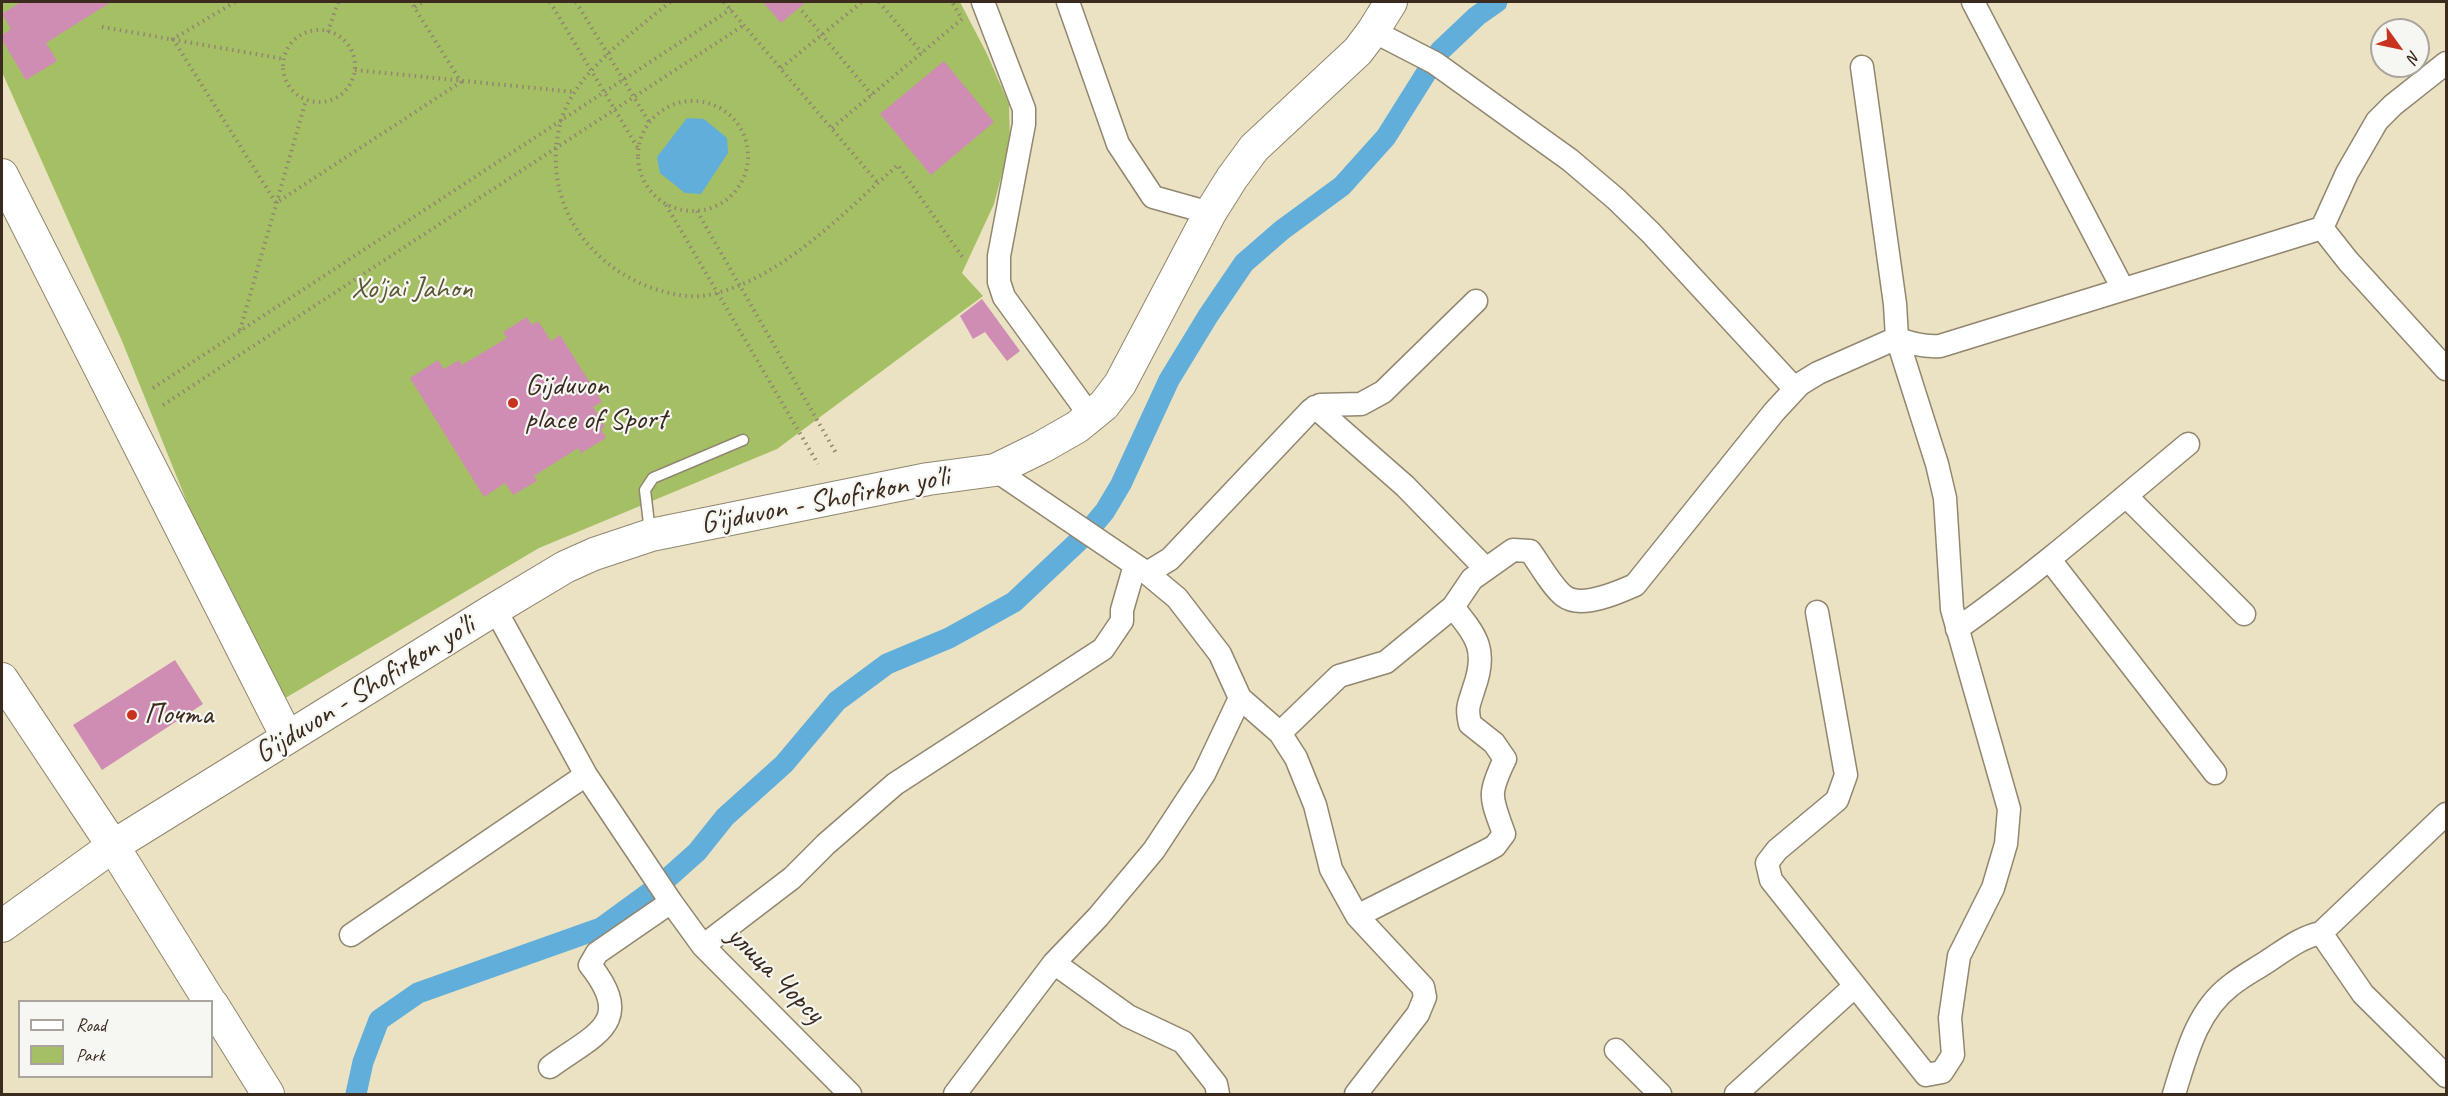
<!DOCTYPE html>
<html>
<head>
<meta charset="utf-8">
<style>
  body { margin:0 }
  #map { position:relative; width:2448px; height:1096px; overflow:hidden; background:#eae2c2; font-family:Caveat,sans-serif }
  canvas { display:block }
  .frame { position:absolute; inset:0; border:3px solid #3b2a1e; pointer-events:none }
  .legend { position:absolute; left:18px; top:1000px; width:195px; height:78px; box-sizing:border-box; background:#f6f6f2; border:2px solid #aba49d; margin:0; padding:8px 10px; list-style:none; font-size:18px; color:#3b2a1e }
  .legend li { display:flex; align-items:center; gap:12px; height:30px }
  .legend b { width:30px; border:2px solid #aba49d }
  .north { position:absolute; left:2370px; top:18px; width:60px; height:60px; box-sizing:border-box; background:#f6f6f2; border:2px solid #aba49d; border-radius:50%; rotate:123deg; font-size:16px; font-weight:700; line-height:24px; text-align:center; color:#3b2a1e }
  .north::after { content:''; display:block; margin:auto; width:21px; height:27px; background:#c8321e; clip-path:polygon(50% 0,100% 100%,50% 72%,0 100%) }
</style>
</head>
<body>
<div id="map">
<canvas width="2448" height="1096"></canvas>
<div class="frame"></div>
<ul class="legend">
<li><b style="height:8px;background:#fff"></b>Road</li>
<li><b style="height:16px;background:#a5bf65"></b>Park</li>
</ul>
<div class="north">N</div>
</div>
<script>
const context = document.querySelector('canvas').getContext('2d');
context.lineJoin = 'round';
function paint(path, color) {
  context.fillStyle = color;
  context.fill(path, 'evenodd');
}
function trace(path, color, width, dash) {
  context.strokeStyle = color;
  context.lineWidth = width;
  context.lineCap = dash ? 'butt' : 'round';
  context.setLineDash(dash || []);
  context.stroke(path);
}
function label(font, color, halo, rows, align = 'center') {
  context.font = font + ' Caveat,sans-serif';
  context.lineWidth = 4.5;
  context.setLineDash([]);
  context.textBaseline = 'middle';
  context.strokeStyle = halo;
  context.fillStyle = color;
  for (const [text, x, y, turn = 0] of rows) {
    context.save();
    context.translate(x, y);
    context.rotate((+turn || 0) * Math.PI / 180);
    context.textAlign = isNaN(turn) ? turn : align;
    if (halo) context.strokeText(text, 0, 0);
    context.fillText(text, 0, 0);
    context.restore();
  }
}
paint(new Path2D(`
  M2 2H960L987 54 1009 104 1010 143 994 204 962 273 983 296 777 449 539 548 282 700 210 559 122 341 2 72Z`), '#a5bf65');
paint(new Path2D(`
  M687 118 704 119 727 138 728 153 701 194 685 193 660 173 657 157Z`), '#61aeda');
trace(new Path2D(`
  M356 1094 363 1062 379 1020 418 993 601 928 660 885 697 852 725 817 784 764 837 701 887 664 949 638 1014 602 1085 535 1105 511 1121 484 1169 380 1208 316 1244 263 1282 230 1342 186 1386 137 1440 51 1477 16 1497 2`), '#61aeda', 21);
paint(new Path2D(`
  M21 2H111L46 43 57 61 26 80 2 40V35L11 29 2 14Z
  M763 2H806L781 23Z
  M944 61 994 122 931 175 880 114Z
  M982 299 1020 351 1007 361 985 332 973 339 960 316Z
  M527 317 532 325 538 321 551 341 560 335 602 402 593 407 605 427 601 429 606 438 581 453 578 448 534 476 537 481 513 495 505 483 484 497 410 378 438 360 444 369 459 360 462 365 507 338 503 332Z
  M175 660 203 704 102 770 73 725Z`), '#cf8db3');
const lane = new Path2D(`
  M650 532 645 490 653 478 743 440`);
const street = new Path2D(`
  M983 2 1024 109V124L999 256V282L1004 297 1091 417
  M1068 2 1118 144 1153 197 1210 213
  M1973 2 2123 289
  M1373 31 1435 63 1570 160 1616 199 1651 233 1795 389
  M2446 63 2393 105 2377 121 2347 173 2322 228 2348 261 2446 369
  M1862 67 1895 304 1897 338C1911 344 1925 347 1940 346L2322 228
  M1315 407 1405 486 1486 569
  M995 470 1147 573 1170 559 1311 410 1320 405 1361 404 1383 392 1476 301
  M2126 496 2244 614
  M2050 560 2215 773
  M1147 573 1177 598 1220 654 1240 698 1280 733 1296 758 1315 805 1331 869 1357 916 1423 987 1425 997 1418 1014 1356 1094
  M495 609 586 775 671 902 703 946 850 1094
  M1957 629C2038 572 2112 507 2188 444
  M1280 733 1339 676 1386 662 1453 607 1472 579 1513 550 1530 551C1539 563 1552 587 1564 596 1581 609 1617 593 1635 585L1774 412 1800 384 1818 373 1897 338 1937 464 1945 498 1952 609 2009 809 2006 844 1993 888 1959 956 1950 1018 1953 1055 1942 1072 1926 1075 1771 880 1767 863 1777 850 1837 800 1846 775 1817 612
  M1357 916 1486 851 1495 846 1504 834C1491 797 1487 796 1505 759L1494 743 1470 724C1466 706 1469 705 1474 688 1488 649 1476 636 1453 607
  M2321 933 2363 994 2446 1076
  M351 935 586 775
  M703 946 792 878 826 844 895 784 1103 649 1122 621V610L1135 565
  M1054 963 1128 1016 1183 1042 1216 1084 1218 1094
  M1616 1050 1660 1094
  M550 1067C595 1034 636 1023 590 965L597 953 671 902
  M955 1094 1054 963 1098 917 1154 850 1204 774 1240 698
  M1736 1094 1855 986
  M2174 1094C2186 1056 2196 1012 2230 986 2242 976 2256 969 2268 961 2285 950 2301 937 2321 933L2446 814`);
const secondary = new Path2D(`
  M2 175 287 737
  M2 679 113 846 210 1002
  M2 926 113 846 495 609 565 567 594 554 651 535 928 479 995 470 1042 447 1077 427 1104 405 1120 384 1210 213 1232 178 1254 148 1358 51 1373 31 1391 2
  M212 1004 268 1094`);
trace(lane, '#928670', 13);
trace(street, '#928670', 25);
trace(secondary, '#928670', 34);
trace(new Path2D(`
  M235 2 173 39 276 203 461 82 411 2
  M550 2 639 150
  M576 2 649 122
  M670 2C633 33 574 73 561 121 540 196 584 265 655 289 674 295 693 299 713 294 784 277 844 212 898 165L963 258
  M724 2 878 183
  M879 2 922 53
  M415 7 423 2
  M802 11 872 95
  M102 27 284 59
  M283 66a36 36 0 1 1 72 0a36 36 0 1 1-72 0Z
  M328 32 338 2
  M781 68 862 2
  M355 70 575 92
  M638 156a55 55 0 1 1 110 0a55 55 0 1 1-110 0Z
  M832 128 962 19 952 2
  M666 205 818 464
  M697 211 836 453
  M240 330 306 100
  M153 388 731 9
  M163 405 744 25`), '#928670', 4, [1.5, 4.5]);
trace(lane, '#fff', 10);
trace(street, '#fff', 22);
trace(secondary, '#fff', 32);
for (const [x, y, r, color] of [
  [513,403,6,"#c8321e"],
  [132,715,6,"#c8321e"]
]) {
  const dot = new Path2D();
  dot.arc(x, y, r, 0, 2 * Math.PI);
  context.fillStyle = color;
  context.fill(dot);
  trace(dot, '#f6f6f2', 2);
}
label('30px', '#5b5733', '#f6f6f2', [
  ["Xo'jai Jahon",412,289]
]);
label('30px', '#3b2a1e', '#f6f6f2', [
  ["Gijduvon",525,386],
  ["place of Sport",525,420],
  ["Почта",144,715]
], 'left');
label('30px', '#3b2a1e', '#f6f6f2', [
  ["G'ijduvon - Shofirkon yo'li",825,501,-11],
  ["G'ijduvon - Shofirkon yo'li",365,690,-32],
  ["улица Чорсу",775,975,45]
]);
</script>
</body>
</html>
